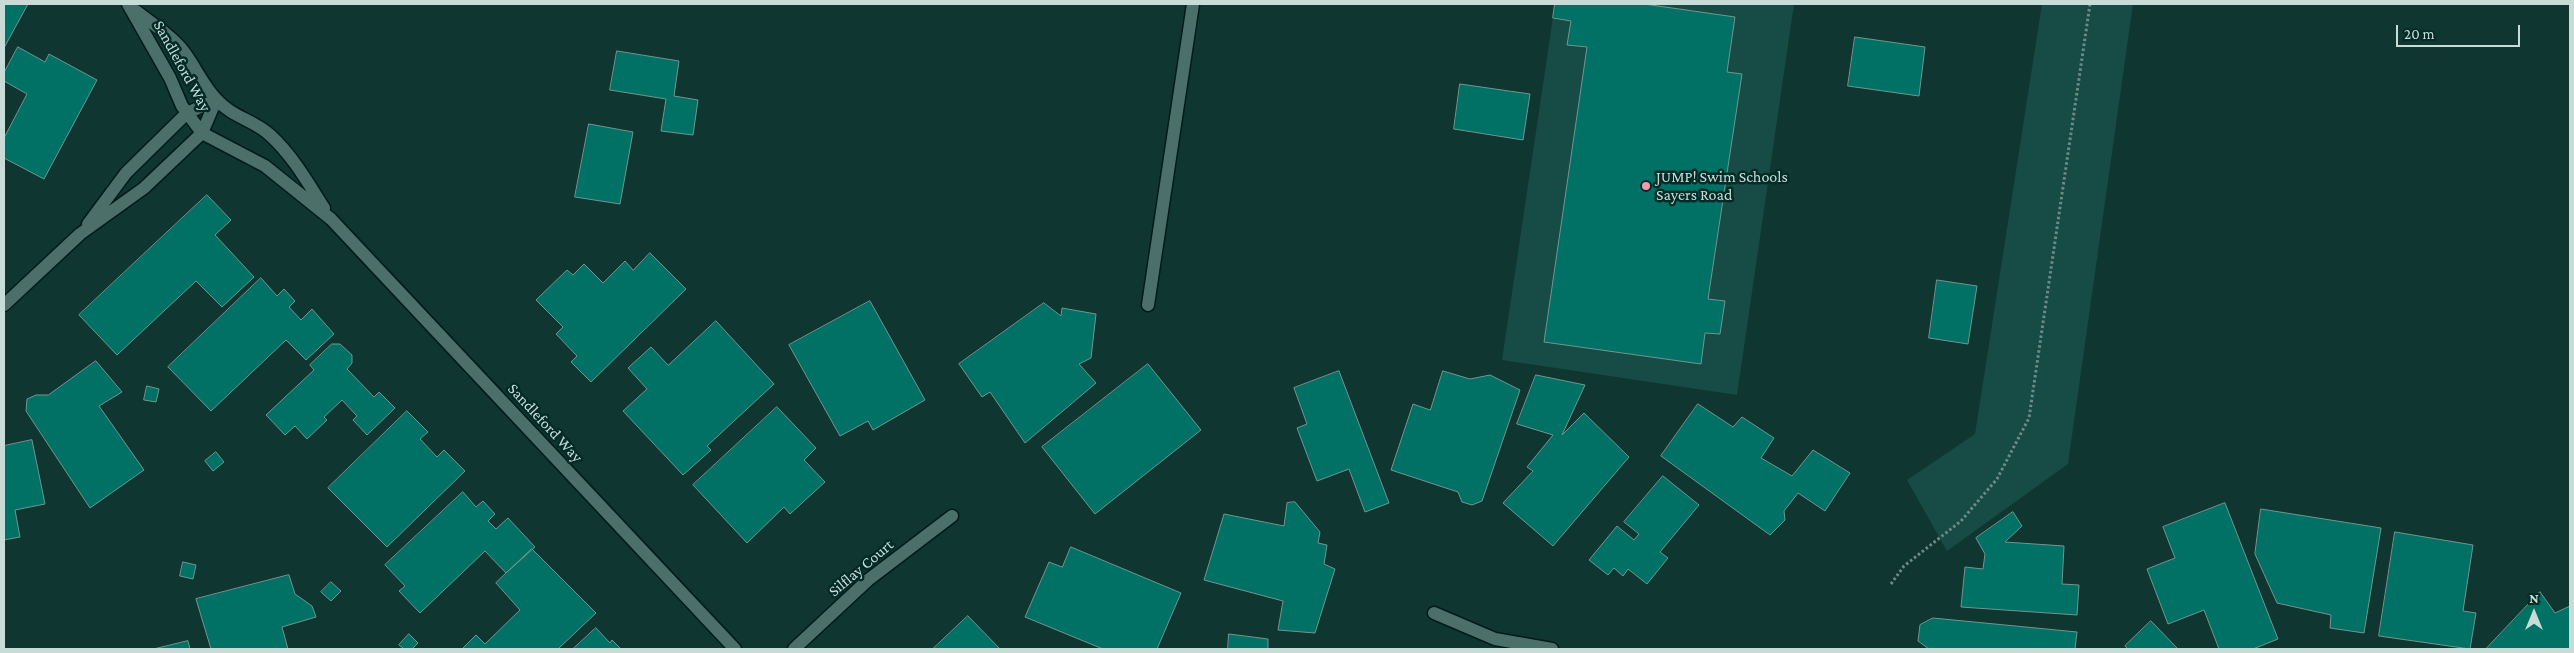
<!DOCTYPE html>
<html>
<head>
<meta charset="utf-8">
<style>
  body { margin:0 }
  #map { position:relative; width:2574px; height:653px; overflow:hidden; background:#103631; font-family:"Crimson Pro",serif }
  canvas { display:block }
  .frame { position:absolute; inset:0; border:5px solid #c7dbd7; pointer-events:none }
  .north { position:absolute; left:2509px; top:588px; width:50px; height:50px; -webkit-text-stroke:4px #042c27; paint-order:stroke; rotate:0deg; font-size:14px; font-weight:700; line-height:20px; text-align:center; color:#c7dbd7 }
  .north::after { content:''; display:block; margin:auto; width:18px; height:22px; background:#c7dbd7; clip-path:polygon(50% 0,100% 100%,50% 72%,0 100%) }
  .scale { position:absolute; left:2396px; top:25px; width:124px; height:22px; box-sizing:border-box; border:2px solid #c7dbd7; border-top:0; padding-left:6px; font-size:15px; line-height:18px; white-space:nowrap; color:#c7dbd7; -webkit-text-stroke:4px #042c27; paint-order:stroke }
</style>
</head>
<body>
<div id="map">
<canvas width="2574" height="653"></canvas>
<div class="frame"></div>
<div class="north">N</div>
<div class="scale">20 m</div>
</div>
<script>
const context = document.querySelector('canvas').getContext('2d');
context.lineJoin = 'round';
function paint(path, color) {
  context.fillStyle = color;
  context.fill(path, 'evenodd');
}
function trace(path, color, width, dash) {
  context.strokeStyle = color;
  context.lineWidth = width;
  context.lineCap = dash ? 'butt' : 'round';
  context.setLineDash(dash || []);
  context.stroke(path);
}
function label(font, color, halo, rows, align = 'center') {
  context.font = font + ' "Crimson Pro",serif';
  context.lineWidth = 5;
  context.setLineDash([]);
  context.textBaseline = 'middle';
  context.strokeStyle = halo;
  context.fillStyle = color;
  for (const [text, x, y, turn = 0] of rows) {
    context.save();
    context.translate(x, y);
    context.rotate((+turn || 0) * Math.PI / 180);
    context.textAlign = isNaN(turn) ? turn : align;
    if (halo) context.strokeText(text, 0, 0);
    context.fillText(text, 0, 0);
    context.restore();
  }
}
paint(new Path2D(`
  M1555 4H1794L1737 395 1502 360Z
  M2042 4H2133L2068 464 1947 551 1907 480 1975 434Z`), '#164c45');
const building = new Path2D(`
  M4 4H28L4 48Z
  M1555 4H1644L1735 17 1727 72 1742 74 1708 299 1725 301 1720 334 1705 333 1701 364 1544 342 1587 47 1567 45 1571 21 1553 18Z
  M1855 37 1925 47 1919 96 1848 86Z
  M18 47 45 62 49 54 97 80 44 179 4 158V138L27 94 4 81V73Z
  M617 51 679 61 674 96 698 100 693 135 661 131 666 99 610 90Z
  M1460 84 1530 94 1523 140 1454 129Z
  M589 124 633 132 620 204 575 197Z
  M207 195 231 220 215 235 254 277 222 307 196 281 117 355 79 315Z
  M650 253 686 289 591 382 571 362 577 356 556 334 563 327 536 300 567 270 573 275 584 264 603 283 625 261 633 270Z
  M261 278 277 296 284 289 295 301 289 307 301 320 312 309 334 334 306 360 286 340 211 411 168 367Z
  M1937 280 1977 286 1968 344 1929 338Z
  M870 301 925 400 873 430 868 421 840 436 789 345Z
  M1044 303 1061 316 1062 308 1096 314 1091 358 1079 364 1096 383 1025 443 990 392 982 397 959 364Z
  M716 321 774 384 707 446 711 450 683 475 623 411 647 389 628 368 651 347 668 365Z
  M332 344H340L352 355V363L347 369 374 397 379 392 395 408 367 435 353 420 357 416 342 400 324 417 327 420 307 439 295 426 285 435 266 415 314 370 310 365Z
  M96 361 122 392 99 406 144 470 90 508 26 411 27 399 36 395H48Z
  M1148 364 1201 430 1095 514 1042 447Z
  M1339 371 1389 503 1365 512 1349 469 1317 481 1297 428 1307 424 1294 388Z
  M1443 371 1470 379 1490 375 1520 390 1482 501 1472 505 1462 502 1458 492 1391 470 1413 404 1430 410Z
  M1536 375 1585 385 1562 435 1584 413 1629 457 1553 546 1503 503 1533 471 1527 467 1553 435 1517 424Z
  M147 386 159 389 156 402 144 400Z
  M1698 404 1733 427 1742 417 1774 438 1761 458 1792 476 1813 450 1850 473 1825 511 1798 493 1784 511 1785 520 1770 535 1661 456Z
  M777 407 816 448 804 460 825 482 790 514 784 507 747 543 693 485Z
  M407 411 428 432 420 439 437 457 444 450 465 471 387 547 328 488Z
  M32 440 45 504 15 510 20 537 4 540V446Z
  M216 452 224 462 213 471 205 461Z
  M1663 476 1699 505 1660 552 1668 558 1647 584 1628 569 1623 576 1614 568 1608 575 1589 560 1617 526 1634 540 1639 534 1624 522Z
  M463 492 476 507 483 501 495 514 488 521 496 529 508 518 535 547 506 573 485 551 420 613 399 591 405 586 385 565Z
  M1295 502 1320 532 1318 543 1327 545 1324 564 1335 569 1315 633 1278 630 1283 601 1204 580 1224 514 1284 526 1287 503Z
  M2225 503 2278 639 2253 649H2219L2204 610 2168 624 2147 569 2175 558 2163 527Z
  M2261 509 2381 528 2364 633 2330 628 2331 615 2277 603 2255 554Z
  M2013 512 2022 526 2005 542 2064 546 2062 584 2079 585 2077 615 1961 607 1965 567 1983 569 1985 554 1976 538Z
  M2395 532 2473 545 2463 611 2476 613 2470 649 2379 636Z
  M1071 547 1181 593 1157 649H1103L1025 617 1049 562 1062 567Z
  M532 549 596 613 558 649H462L476 635 485 644 520 610 496 583Z
  M183 562 196 565 193 579 180 576Z
  M289 575 295 594 312 606 316 617 282 627 288 649H211L196 599Z
  M331 582 341 591 331 601 321 592Z
  M2540 592 2555 613 2570 606V649H2486Z
  M968 616 1000 649H936L934 648Z
  M1933 618 2077 632 2075 649H1929L1918 641 1920 625Z
  M2151 621 2178 649H2128L2125 646Z
  M596 628 610 643 612 640 621 649H573Z
  M409 634 418 643 412 649H404L399 645Z
  M1229 634 1268 639V649H1228Z
  M188 641 190 649H154Z`);
paint(building, '#027165');
trace(building, '#70968f', 1);
const service = new Path2D(`
  M1148 305 1193 4`);
const minor = new Path2D(`
  M128 4 170 78 182 106 202 133 265 166 331 219 735 649
  M136 11C151 23 168 33 180 47 194 63 202 85 217 100 232 117 254 120 270 135 293 156 308 183 324 208
  M88 224 126 173 187 113 216 100
  M4 305 80 234 144 188 202 133 216 100
  M1434 613 1495 639 1552 649
  M794 649 868 580 952 516`);
trace(service, '#011c18', 15);
trace(minor, '#011c18', 15);
trace(new Path2D(`
  M1891 584 1904 566 1961 521 1997 479 2029 418 2090 4`), '#6e8b87', 3, [2.5, 2.5]);
trace(service, '#4b7069', 12);
trace(minor, '#4b7069', 12);
for (const [x, y, r, color] of [
  [1646,186,5,"#f19ab1"]
]) {
  const dot = new Path2D();
  dot.arc(x, y, r, 0, 2 * Math.PI);
  context.fillStyle = color;
  context.fill(dot);
  trace(dot, '#042c27', 2);
}
label('16px', '#c7dbd7', '#042c27', [
  ["Sandleford Way",182,66,61],
  ["Sandleford Way",545,423,47],
  ["Silflay Court",861,568,-40]
]);
label('16px', '#c7dbd7', '#042c27', [
  ["JUMP! Swim Schools",1656,177],
  ["Sayers Road",1656,195]
], 'left');
</script>
</body>
</html>
